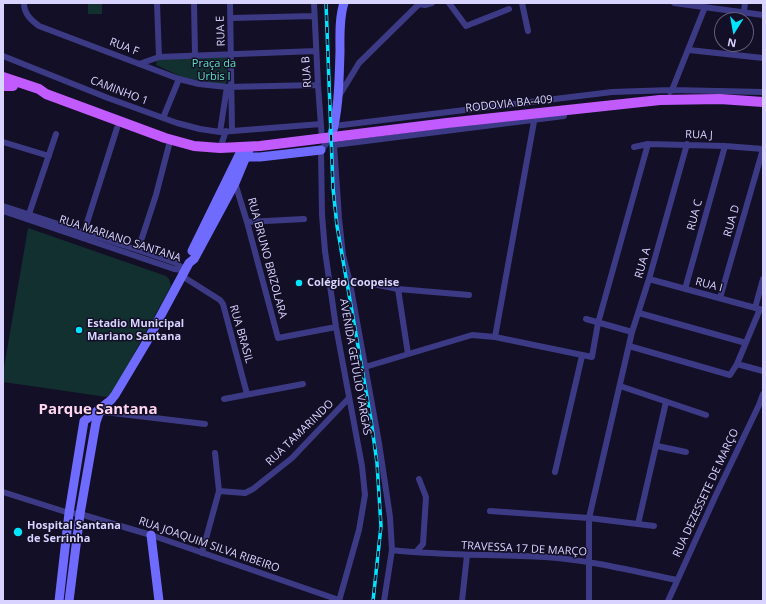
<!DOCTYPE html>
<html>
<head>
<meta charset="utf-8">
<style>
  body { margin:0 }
  #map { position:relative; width:766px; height:604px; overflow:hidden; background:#130f26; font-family:"Open Sans",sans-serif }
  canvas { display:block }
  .frame { position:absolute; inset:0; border:4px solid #d9d4ff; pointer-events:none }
  .north { position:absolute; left:714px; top:12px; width:40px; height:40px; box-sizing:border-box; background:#130f26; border:1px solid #625e7d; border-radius:50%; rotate:191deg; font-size:11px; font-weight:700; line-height:16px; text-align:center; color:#d9d4ff }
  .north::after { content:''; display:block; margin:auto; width:14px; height:18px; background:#00e5ff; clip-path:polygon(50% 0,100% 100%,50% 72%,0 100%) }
</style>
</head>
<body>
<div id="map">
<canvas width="766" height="604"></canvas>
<div class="frame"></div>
<div class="north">N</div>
</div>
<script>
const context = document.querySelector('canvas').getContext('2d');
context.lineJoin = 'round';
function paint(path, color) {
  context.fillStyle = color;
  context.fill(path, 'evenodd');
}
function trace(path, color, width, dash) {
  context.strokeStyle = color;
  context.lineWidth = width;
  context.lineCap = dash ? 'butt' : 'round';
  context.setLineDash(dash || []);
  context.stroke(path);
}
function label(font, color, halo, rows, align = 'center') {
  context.font = font + ' "Open Sans",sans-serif';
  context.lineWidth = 3;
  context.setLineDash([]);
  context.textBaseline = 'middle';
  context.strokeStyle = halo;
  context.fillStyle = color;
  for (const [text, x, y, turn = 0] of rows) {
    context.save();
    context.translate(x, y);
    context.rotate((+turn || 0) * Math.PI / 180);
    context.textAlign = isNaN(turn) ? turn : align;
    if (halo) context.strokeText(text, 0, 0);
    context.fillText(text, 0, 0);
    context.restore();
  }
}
paint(new Path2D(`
  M88 3H102V14H88Z
  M229 56 226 86 182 77 156 65 157 58Z
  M28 228 166 276 169 279 171 286 112 394 107 397 3 382V373Z`), '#12302f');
trace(new Path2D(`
  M24 3C24 14 31 20 39 26L179 79 199 84 227 87 318 85
  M157 3 159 57
  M194 3 195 55
  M230 3 232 131
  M314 3 318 85 322 139
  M449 3 466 26 509 9
  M522 3 528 31
  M674 3 763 15
  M744 12 745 3
  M231 18 314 16
  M689 50 763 58
  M3 56 108 98 177 123 200 129 220 132 321 124
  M139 64 159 57 316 51
  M670 92 672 90 705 7
  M339 96 359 63 419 4 425 5 432 3
  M163 118 179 79
  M334 126 612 92 672 90 763 92
  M220 132 227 87
  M335 137 334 145 339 218 343 255 350 283 379 443 390 517 392 550 384 601
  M331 138 321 150 322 215 325 251 336 327 362 466 365 495 359 530 339 601
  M3 142 49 156
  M334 145 564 116
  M634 147 648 144 725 146 763 149
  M220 148 226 131
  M235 183 247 222 278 338 336 327
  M3 206 138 250 176 263 185 270
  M3 211 174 269 183 270
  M29 214 56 134
  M247 222 304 219
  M84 232 117 128
  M138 250 156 195 169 145
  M182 276 220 300 223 304 247 394
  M649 279 763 310
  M350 283 373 284 398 289 408 354
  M398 289 469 295
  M685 289 725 146
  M720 298 763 149
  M755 308 763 279
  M639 313 746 343
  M586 319 632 332
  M495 337 535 116
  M629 346 730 375 737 364 760 309
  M737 364 763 371
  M365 367 472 335 495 337 592 357 598 323 648 144
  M620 386 706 415
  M224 399 303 384
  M96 411 205 424
  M657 446 686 452
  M215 453 219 491
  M555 472 582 356
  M3 492 69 513 80 514 151 535 339 600
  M490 511 589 518 654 526
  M638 524 666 402
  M392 550C443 556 494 554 545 557 590 560 633 571 677 580
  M416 552 423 544 426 497 419 479
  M202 553 219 491 245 493 253 489 292 458 349 398
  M462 601 467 555
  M589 601V518L632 332 649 279 687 144
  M668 601 715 497 759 405 763 394`), '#3d3a85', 6);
trace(new Path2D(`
  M331 138C339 110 339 81 340 52 340 36 339 18 344 3
  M241 157H260L321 150
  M192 251 243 147
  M151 535 159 601
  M59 601 69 513 84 421 111 400 115 395 146 343 189 263 194 259 235 183 250 147
  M69 601 80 514 96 422 101 408`), '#6f6bff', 9);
trace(new Path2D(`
  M3 77 39 89 46 94 165 138 194 146 220 148 260 146 447 123 660 100 720 99 763 102
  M3 86H13`), '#c25bff', 10);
const rail = new Path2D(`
  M326 3 333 188 337 226 371 420 377 463 381 526 373 601`);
trace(rail, '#00e5ff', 3.5);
trace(rail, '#130f26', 2, [6]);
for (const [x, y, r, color] of [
  [299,283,4,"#00e5ff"],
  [79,330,4,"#00e5ff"],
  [18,532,5,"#00e5ff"]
]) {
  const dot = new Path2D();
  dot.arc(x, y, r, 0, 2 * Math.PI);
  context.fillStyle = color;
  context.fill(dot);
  trace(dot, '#130f26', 1.5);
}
label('11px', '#d9d4ff', '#130f26', [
  ["RUA E",221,31,-92],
  ["RUA F",124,47,21],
  ["RUA B",307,72,-94],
  ["CAMINHO 1",119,91,21],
  ["RODOVIA BA-409",509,104,-6],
  ["RUA J",699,135,2],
  ["RUA C",695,215,-75],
  ["RUA D",732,221,-74],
  ["RUA MARIANO SANTANA",120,239,18],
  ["RUA BRUNO BRIZOLARA",267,258,75],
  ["RUA A",643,263,-74],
  ["RUA I",709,285,15],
  ["RUA BRASIL",241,334,74],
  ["AVENIDA GETÚLIO VARGAS",355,367,80],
  ["RUA TAMARINDO",300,433,-44],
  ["RUA DEZESSETE DE MARÇO",706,493,-65],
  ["RUA JOAQUIM SILVA RIBEIRO",209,545,19],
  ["TRAVESSA 17 DE MARÇO",524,549,3]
]);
label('11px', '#5fe0c0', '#130f26', [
  ["Praça da",214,64],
  ["Urbis I",214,77]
]);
label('bold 11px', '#d9d4ff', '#130f26', [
  ["Colégio Coopeise",307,283],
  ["Estadio Municipal",87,324],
  ["Mariano Santana",87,337],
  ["Hospital Santana",27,526],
  ["de Serrinha",27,539]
], 'left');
label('bold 15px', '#ffd6f0', '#130f26', [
  ["Parque Santana",98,410]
]);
</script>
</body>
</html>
